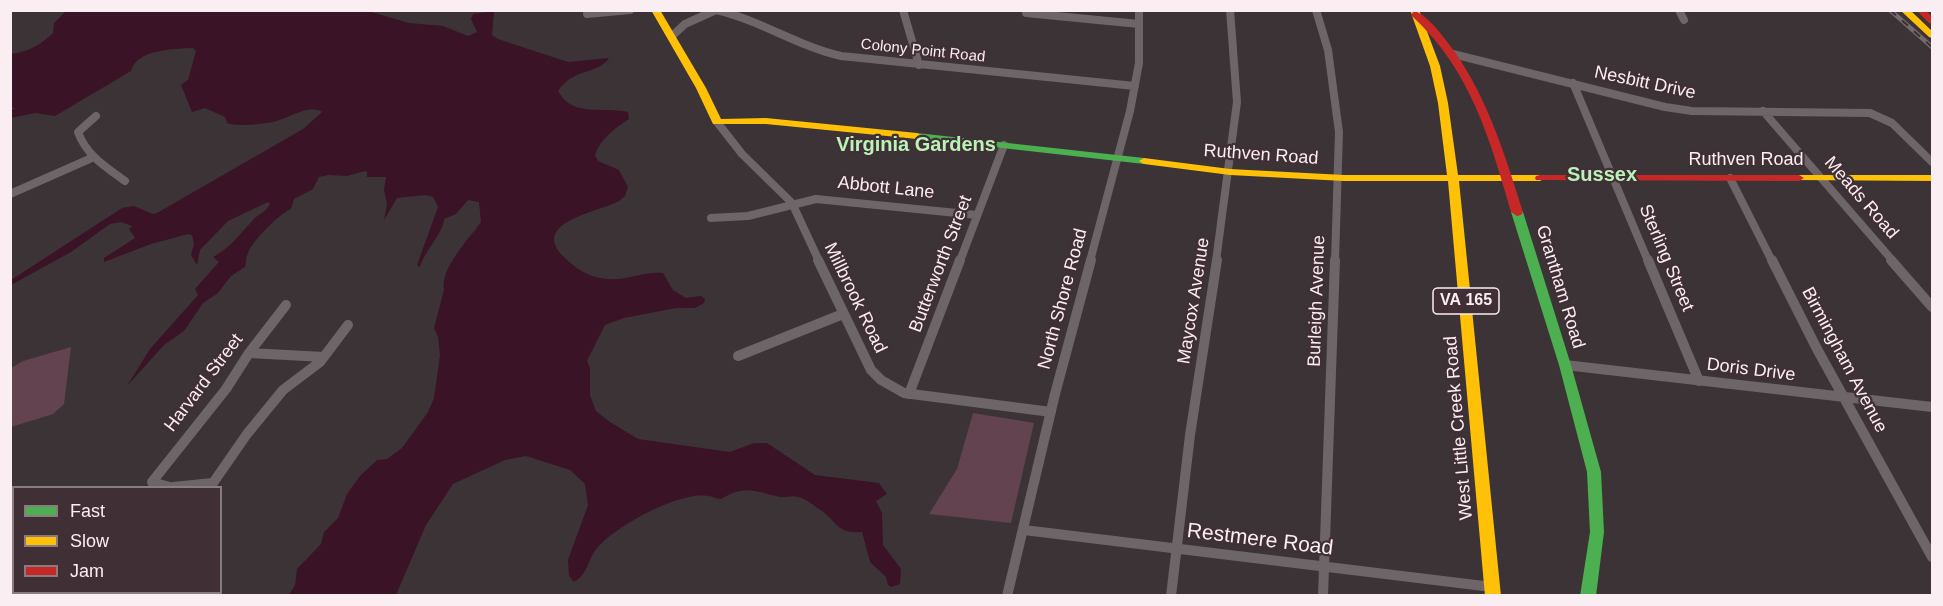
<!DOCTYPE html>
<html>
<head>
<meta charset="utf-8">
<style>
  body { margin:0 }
  #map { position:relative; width:1943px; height:606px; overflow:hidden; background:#3c3336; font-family:Helvetica,sans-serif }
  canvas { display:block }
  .frame { position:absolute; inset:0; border:12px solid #faeef2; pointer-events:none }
  .legend { position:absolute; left:12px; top:486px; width:210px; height:108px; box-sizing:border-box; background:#402f35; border:2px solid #8a7b81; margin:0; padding:8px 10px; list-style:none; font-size:18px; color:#faeef2 }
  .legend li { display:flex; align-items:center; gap:12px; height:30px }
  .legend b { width:30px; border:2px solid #8a7b81 }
</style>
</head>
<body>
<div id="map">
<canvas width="1943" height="606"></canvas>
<div class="frame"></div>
<ul class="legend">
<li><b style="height:8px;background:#4caf50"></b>Fast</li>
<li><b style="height:8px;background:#ffc107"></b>Slow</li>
<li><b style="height:8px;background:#c62828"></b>Jam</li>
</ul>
</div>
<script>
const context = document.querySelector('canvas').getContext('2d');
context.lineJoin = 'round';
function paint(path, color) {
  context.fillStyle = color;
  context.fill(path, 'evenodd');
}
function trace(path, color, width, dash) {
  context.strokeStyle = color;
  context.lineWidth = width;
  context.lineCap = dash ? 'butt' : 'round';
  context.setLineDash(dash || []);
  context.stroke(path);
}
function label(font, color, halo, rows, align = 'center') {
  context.font = font + ' Helvetica,sans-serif';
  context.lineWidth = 4.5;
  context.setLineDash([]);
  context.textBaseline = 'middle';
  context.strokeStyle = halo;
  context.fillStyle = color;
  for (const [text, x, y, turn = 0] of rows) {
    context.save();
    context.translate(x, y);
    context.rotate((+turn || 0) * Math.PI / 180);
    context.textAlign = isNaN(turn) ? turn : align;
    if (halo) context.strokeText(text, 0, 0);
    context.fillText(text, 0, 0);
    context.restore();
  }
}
paint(new Path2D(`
  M71 347 64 404 53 414 11 427V368L23 361Z
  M973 413 1034 423 1011 523 929 514 957 469Z`), '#644350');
paint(new Path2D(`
  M67 10 368 11 409 23 443 26 468 36 477 32 471 19 473 14 494 11 492 35 498 39 568 62 609 58C598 75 574 67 558 91 573 118 602 106 628 112L629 119C615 128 600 139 595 155L598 161 619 170 628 187 625 196 619 201C599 212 530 222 563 256 576 269 588 277 607 279 626 281 644 271 663 273L673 290 686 298 701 296 705 299 704 303 695 308H676L624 318 605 325 587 361 590 368V395L596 411 610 422 638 439 730 452 754 443H767L815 475 879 483 887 494 876 501 882 513 883 545 901 569 900 584 891 587 888 585 886 577 870 562 862 532C835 534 838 521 819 509 813 505 805 498 798 497 793 495 785 498 780 497 754 492 747 484 721 499 715 499 713 496 708 496 678 491 615 527 597 548 587 560 589 573 574 582L569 576 568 560 588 505 585 484 570 470 526 456 505 460 453 484 426 525 396 595H289L295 585 297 569 321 544 324 532 338 518 347 494 360 476 377 460 387 459 402 448 428 412 434 398 440 355 438 337 434 328 444 290C440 268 469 239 481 222L479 202 468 200 456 214 444 219C444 232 424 252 420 267L417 265 438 207 433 197 426 195 397 198 384 220 387 204 384 190 386 177H367V172L365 171 347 176 328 175 319 177 313 189 294 199 291 209C280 213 252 241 248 253 246 257 246 263 245 267L231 276 218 293 203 303 184 331 164 345 127 386 150 349 198 295 195 289 219 262 213 257C230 248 241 233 254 219 260 213 264 214 270 204L268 202 228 221 200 250 197 265 191 255 194 244 192 235 188 234 151 244 104 262V258L135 238 129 229 132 226 121 222 110 224 71 252 11 285V280L122 208 134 206 153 214 157 213 303 129 322 112C309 103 288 119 273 122 261 124 238 127 227 123L225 117 205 108 192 112 181 85 188 80 196 51 193 48C174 49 137 49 131 71L55 116 35 113 11 118V110L16 108H11V54C27 52 41 45 53 33L54 23Z`), '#3a1326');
trace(new Path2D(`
  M716 10C760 20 797 46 841 56L1135 86
  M903 10 919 65
  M1316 10 1328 50 1339 132 1335 261
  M1679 10 1684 20
  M1026 13 1139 24
  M587 14 630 10
  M672 36 685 24 716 10
  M1453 54 1665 107 1692 111 1870 113 1892 123 1932 162
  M1573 83 1648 261
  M1763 111 1893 261
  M96 116 78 132C86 155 106 167 125 181
  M717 122 742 154 792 203 819 261
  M1730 178 1772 261
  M10 194 94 157
  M711 218 748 216 816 199 977 215
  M960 261 1004 145
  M1090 261 1130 111 1139 63V10
  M1216 261 1237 102 1230 10`), '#6e6569', 8);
trace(new Path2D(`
  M818 260 871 370 881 380 904 393 1051 412
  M1648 260 1699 381
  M1772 260 1817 349 1932 557
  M1891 260 1932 307
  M249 353 324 357
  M738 356 843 314
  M1565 365 1932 407
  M909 394 960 260
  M173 487 213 483 247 434 283 390 320 362 348 325
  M173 488 152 482 226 389 249 353 286 305
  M1024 530 1492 587
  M142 592V596
  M54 596 57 592
  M170 596 172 592
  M1007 596 1055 394 1091 260
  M1171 596 1190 435 1217 260
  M1323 596 1335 260`), '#6e6569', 10);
paint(new Path2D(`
  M917 133 1144 158 1149 161 1144 164 913 138 912 136Z
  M1517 208 1523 212 1571 365 1601 472 1604 532 1596 596H1580L1590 532 1587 472 1559 365 1511 212Z`), '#4caf50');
paint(new Path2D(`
  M651 10H660L706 88 721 119 766 118 917 133 922 136 917 139 766 124H713L696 88Z
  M1410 10H1419L1440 66 1448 103 1458 175H1540L1545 178 1540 181H1459L1501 596H1485L1448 181H1344L1230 175 1144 164 1139 161 1144 158 1230 169 1344 175H1447L1438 103 1430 66Z
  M1900 10H1910L1932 31V38L1929 37Z
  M1799 175H1932V181L1795 180 1794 178 1795 176Z`), '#ffc107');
paint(new Path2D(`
  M1916 10H1926L1932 17V24L1929 23Z
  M1415 11C1427 16 1437 29 1445 39 1485 89 1504 152 1523 212L1521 215 1517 216 1511 212C1490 139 1470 69 1412 16L1411 14Z
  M1540 175H1799L1804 178 1799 181 1536 180 1535 178 1536 176Z`), '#c62828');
const rail = new Path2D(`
  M1890 10 1932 47`);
trace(rail, '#736b6e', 4.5);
trace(rail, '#402f35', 2, [8]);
label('15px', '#faeef2', '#402f35', [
  ["Colony Point Road",923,51,6]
]);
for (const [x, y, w] of [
  [1466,301,66]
]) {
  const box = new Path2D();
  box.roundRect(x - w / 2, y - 13, w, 26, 4.5);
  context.fillStyle = '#402f35';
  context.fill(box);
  trace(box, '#faeef2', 1.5);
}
label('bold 16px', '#faeef2', null, [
  ["VA 165",1466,301]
]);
label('18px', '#faeef2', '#402f35', [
  ["Nesbitt Drive",1645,83,12],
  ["Ruthven Road",1261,155,4],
  ["Ruthven Road",1746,160],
  ["Abbott Lane",886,188,6],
  ["Meads Road",1861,198,49],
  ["Sterling Street",1666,258,67],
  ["Butterworth Street",941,264,-69],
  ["Grantham Road",1560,287,73],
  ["Millbrook Road",855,298,64],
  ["North Shore Road",1063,299,-75],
  ["Maycox Avenue",1194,301,-81],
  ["Burleigh Avenue",1317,301,-88],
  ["Birmingham Avenue",1844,360,62],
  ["Doris Drive",1751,370,7],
  ["Harvard Street",204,383,-53],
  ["West Little Creek Road",1459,428,-95]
]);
label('bold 20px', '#b9f3b7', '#402f35', [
  ["Virginia Gardens",916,145],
  ["Sussex",1602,175]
]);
label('21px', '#faeef2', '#402f35', [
  ["Restmere Road",1260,540,7]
]);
</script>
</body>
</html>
